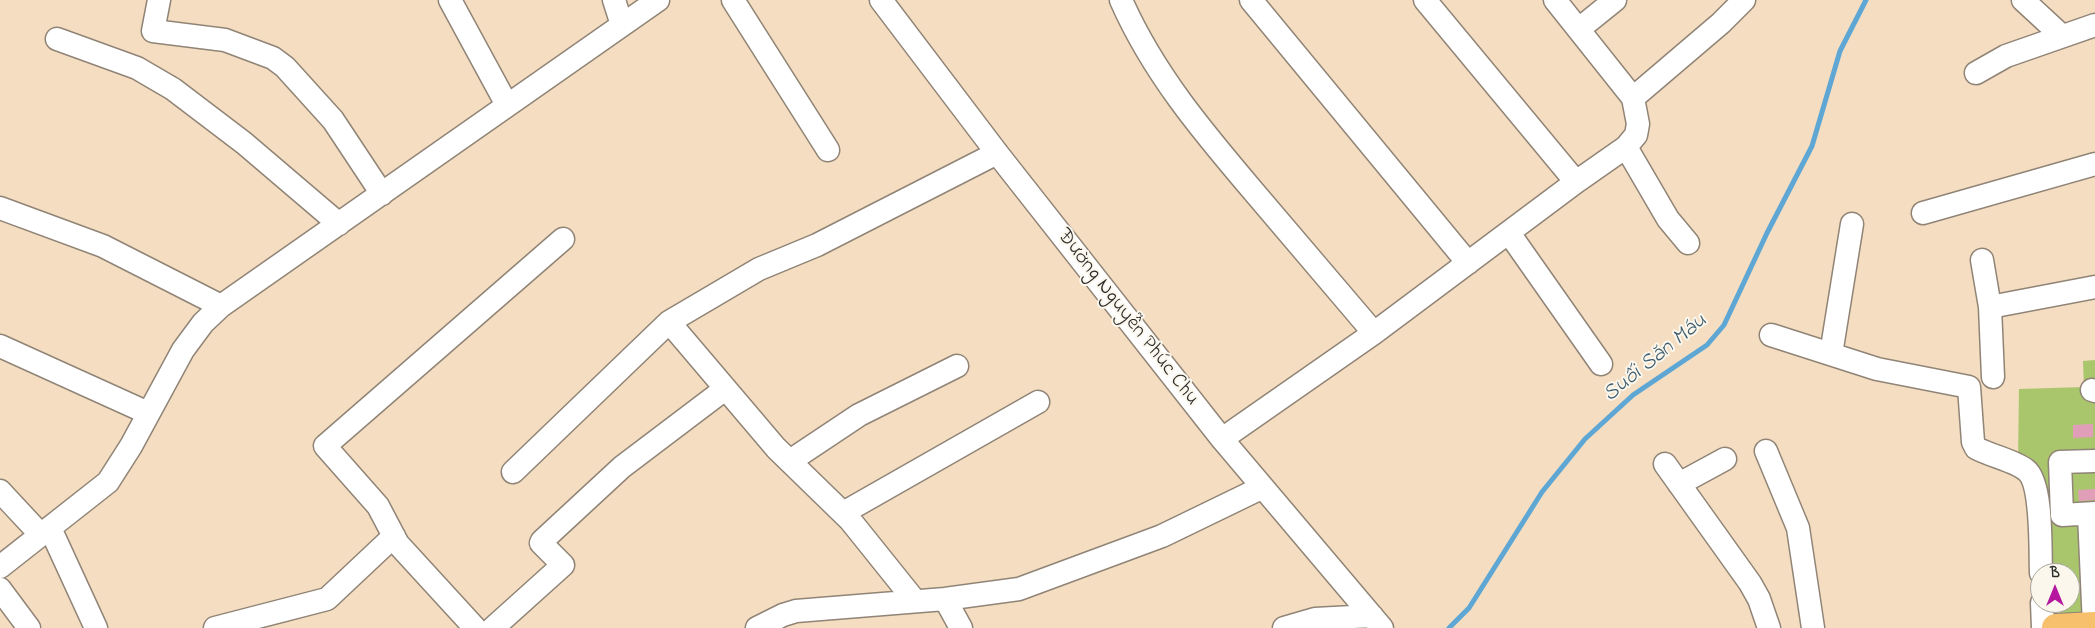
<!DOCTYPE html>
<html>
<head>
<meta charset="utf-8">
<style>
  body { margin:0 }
  #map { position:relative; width:2095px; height:628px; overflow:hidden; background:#f4ddc1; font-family:"Indie Flower",sans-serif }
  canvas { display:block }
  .north { position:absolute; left:2030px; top:563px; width:50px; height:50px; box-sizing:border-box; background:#fbf7ec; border:1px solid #a8a59f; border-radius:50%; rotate:0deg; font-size:14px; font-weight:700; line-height:20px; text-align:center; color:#2b2b2b }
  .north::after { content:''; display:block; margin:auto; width:18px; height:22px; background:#b5179e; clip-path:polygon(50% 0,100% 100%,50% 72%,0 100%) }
</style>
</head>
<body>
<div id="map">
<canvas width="2095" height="628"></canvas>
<div class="north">B</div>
</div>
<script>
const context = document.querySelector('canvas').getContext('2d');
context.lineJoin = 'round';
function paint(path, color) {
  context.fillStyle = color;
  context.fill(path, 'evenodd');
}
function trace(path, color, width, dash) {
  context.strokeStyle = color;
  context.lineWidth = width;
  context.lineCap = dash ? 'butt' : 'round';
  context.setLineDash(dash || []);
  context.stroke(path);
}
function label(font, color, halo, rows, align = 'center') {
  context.font = font + ' "Indie Flower",sans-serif';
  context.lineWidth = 4;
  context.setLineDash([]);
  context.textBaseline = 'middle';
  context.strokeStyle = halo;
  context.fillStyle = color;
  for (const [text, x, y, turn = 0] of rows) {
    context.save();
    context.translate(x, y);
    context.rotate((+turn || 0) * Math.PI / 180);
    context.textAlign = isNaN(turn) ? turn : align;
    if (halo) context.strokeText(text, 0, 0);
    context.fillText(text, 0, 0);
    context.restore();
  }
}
paint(new Path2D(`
  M2095 360V617L2049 620 2048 603H2070V573H2047L2018 460 2019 389 2084 387 2083 361Z`), '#a9c66d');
trace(new Path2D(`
  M1449 628 1469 608 1542 492 1585 439 1633 395 1707 345 1724 325 1767 233 1812 146 1840 51 1866 0`), '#5ea7d5', 5);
paint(new Path2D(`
  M2093 424V437L2073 438V425Z
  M2095 489V500L2079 501 2078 490Z`), '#e19eb9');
const minor = new Path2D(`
  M159 0 153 31 225 40 273 58 285 67 333 120 382 194
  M450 0 507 105
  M614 0 622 25
  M733 0 828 150
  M881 0 997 153 1222 439 1382 628
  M1121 0C1153 73 1203 132 1254 192 1294 239 1334 286 1374 333
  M1251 0 1468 263
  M1425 0 1576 182
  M2023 0 2062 36
  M1579 29 1615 0
  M57 39 137 68 173 89 244 143 339 224
  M1976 73 2006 56 2095 25
  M1633 98 1721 23 1744 0
  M1626 147 1668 219 1688 243
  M0 208 103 246 221 306
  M1923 213 2095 164
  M1509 233 1601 364
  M1982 260 1990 307 2095 287
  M1990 307 1993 377
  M669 322 776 448 850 520 915 601
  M1771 335 1877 369 1969 387 1973 442 1976 448C1991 456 2015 461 2026 470 2043 483 2040 552 2041 573
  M0 346 148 413
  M1831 354 1852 224
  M2092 390 2095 391
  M1222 439 1374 333 1576 182 1626 147 1636 135 1638 124 1633 98 1555 0
  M1766 451 1798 528 1813 628
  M790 461 859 415 957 366
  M2095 461 2060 462 2062 515 2095 513
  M1665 464 1750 583 1759 599 1769 628
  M513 472 669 322 759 269 817 245 997 153
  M1679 484 1725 459
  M0 491 41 535
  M843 513 1038 402
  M2089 514 2094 626
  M50 528 96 628
  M0 567 108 482 131 446 183 350 203 323 221 306 658 0
  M0 589 29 628
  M945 599 961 628
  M2042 603 2043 628
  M215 628 327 599 394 536
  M475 628 398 544 378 506 325 446 563 239
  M493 628 563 565 541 543 542 541 622 467 725 389
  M757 628 783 615 796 611 945 599 1019 589 1162 536 1261 488
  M1284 628 1315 619 1372 616`);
const major = new Path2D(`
  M2056 628 2095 626`);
trace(minor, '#908476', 25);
trace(major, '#908476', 30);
trace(minor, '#fff', 22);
trace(major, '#f7c06c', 28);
label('21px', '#2b2b2b', '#fbf7ec', [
  ["Đường Nguyễn Phúc Chu",1127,318,52]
]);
label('italic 22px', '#3f5d6f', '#fbf7ec', [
  ["Suối Săn Máu",1656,359,-39]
]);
</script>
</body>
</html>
